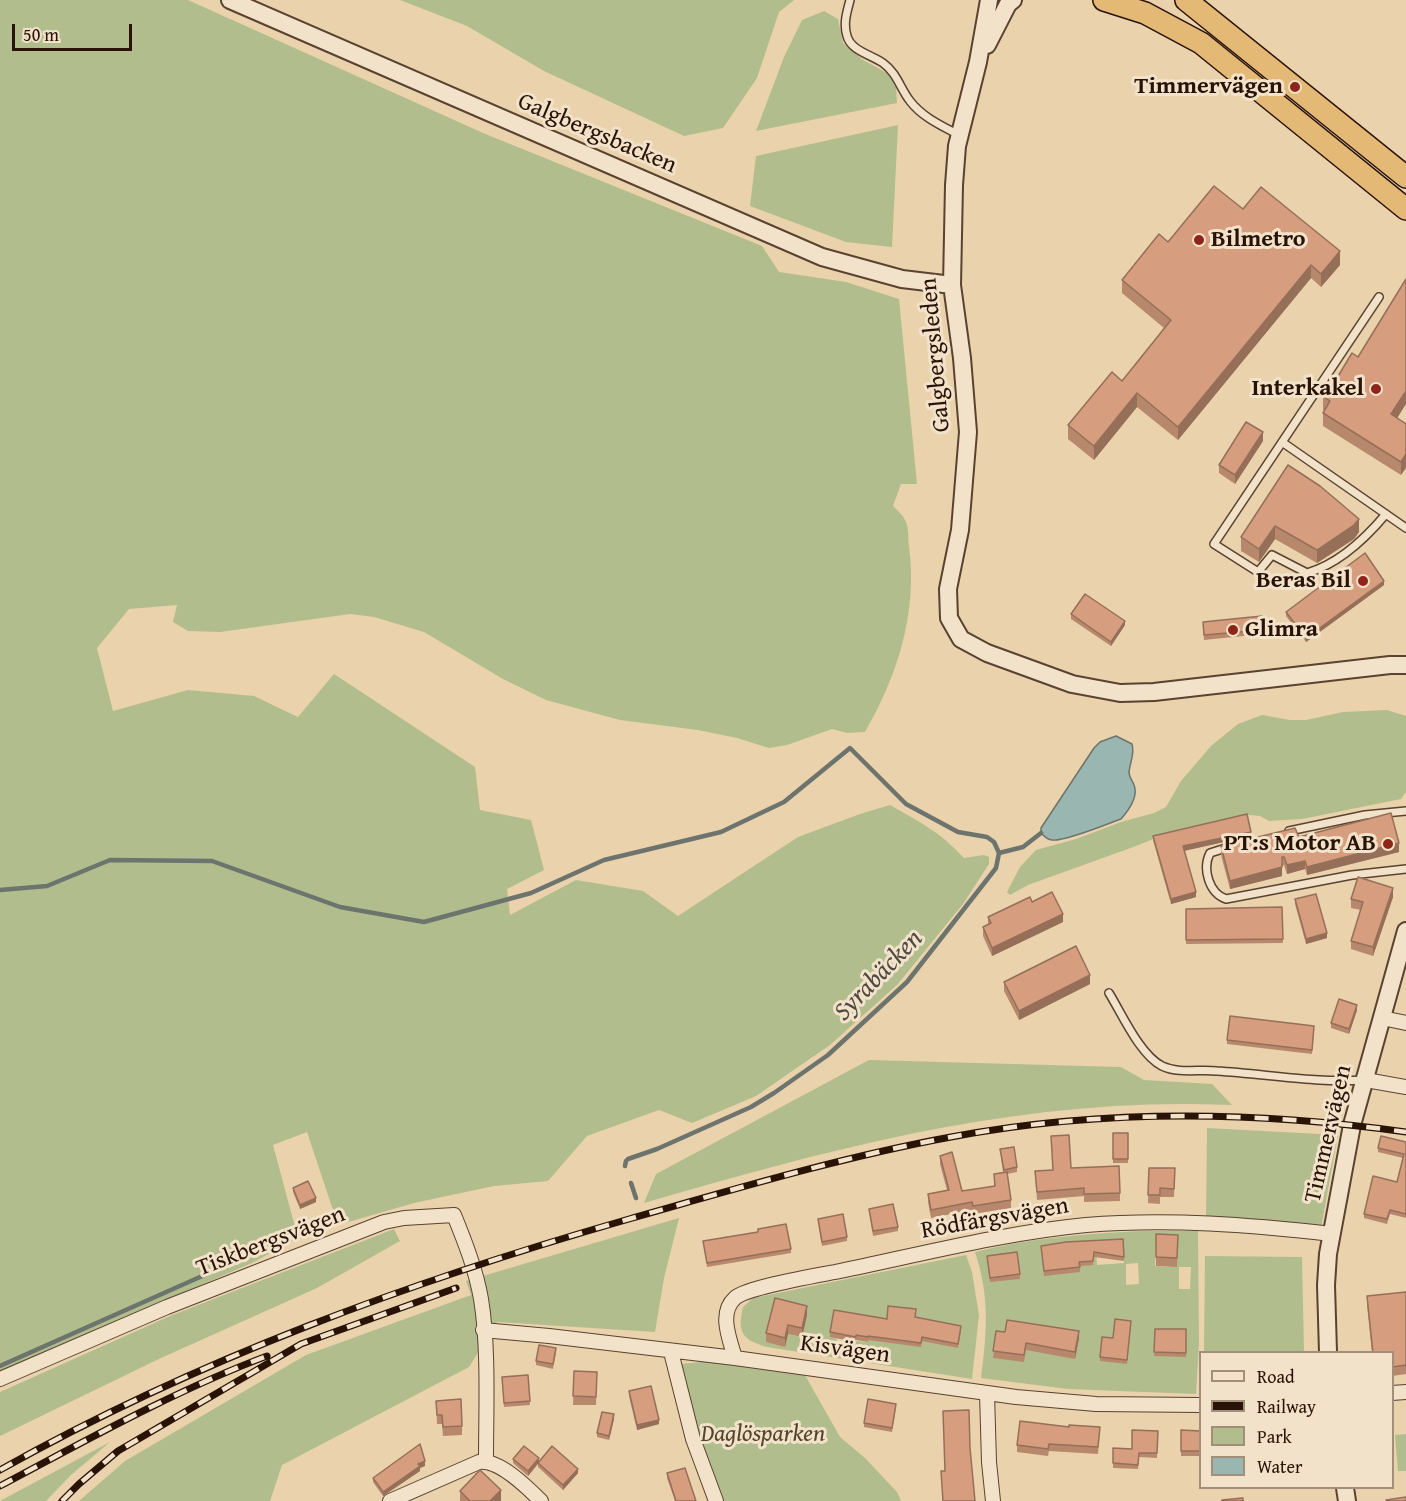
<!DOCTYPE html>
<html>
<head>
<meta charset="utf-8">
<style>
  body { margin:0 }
  #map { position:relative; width:1406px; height:1501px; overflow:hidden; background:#e9d2ac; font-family:"Gentium Book Plus",serif }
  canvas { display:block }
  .legend { position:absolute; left:1199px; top:1351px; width:195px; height:138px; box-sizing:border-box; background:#f1e2c9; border:2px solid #a18f7b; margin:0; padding:8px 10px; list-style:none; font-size:18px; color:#291206 }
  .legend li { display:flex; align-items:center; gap:12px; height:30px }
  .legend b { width:30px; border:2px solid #a18f7b }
  .scale { position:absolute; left:12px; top:24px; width:120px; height:27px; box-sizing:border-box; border:3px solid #291206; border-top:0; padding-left:8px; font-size:18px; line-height:21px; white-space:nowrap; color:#291206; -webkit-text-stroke:4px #f1e2c9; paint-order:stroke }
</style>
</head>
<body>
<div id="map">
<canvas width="1406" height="1501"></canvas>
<ul class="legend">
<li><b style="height:8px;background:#f1e2c9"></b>Road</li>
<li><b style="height:8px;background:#291206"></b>Railway</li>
<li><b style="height:16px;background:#b2bd8d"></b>Park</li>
<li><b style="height:16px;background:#99b6b1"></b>Water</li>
</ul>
<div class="scale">50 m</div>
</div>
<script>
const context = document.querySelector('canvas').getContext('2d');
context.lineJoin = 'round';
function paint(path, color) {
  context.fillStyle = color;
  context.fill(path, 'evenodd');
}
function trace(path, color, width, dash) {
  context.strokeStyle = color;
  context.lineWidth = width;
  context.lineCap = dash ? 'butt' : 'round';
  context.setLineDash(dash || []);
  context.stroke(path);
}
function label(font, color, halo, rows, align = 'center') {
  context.font = font + ' "Gentium Book Plus",serif';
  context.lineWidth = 6;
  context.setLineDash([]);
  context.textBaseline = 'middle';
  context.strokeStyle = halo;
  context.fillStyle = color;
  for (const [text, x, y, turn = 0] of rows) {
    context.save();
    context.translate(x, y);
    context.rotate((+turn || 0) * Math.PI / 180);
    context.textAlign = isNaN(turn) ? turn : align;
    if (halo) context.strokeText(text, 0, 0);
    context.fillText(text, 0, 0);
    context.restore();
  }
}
paint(new Path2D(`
  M0 0H188L483 133 762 246 779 272 846 282 899 299 917 484H901L893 506C897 510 903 515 905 520 909 527 908 539 909 547 918 612 897 677 865 732L847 733 832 729 787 745 769 748 737 738 698 730 620 720 546 700 503 679 424 632 374 617 350 614 220 632 188 631 173 622 177 605 129 609 97 648 113 711 188 690 254 696 298 717 334 674 475 767 480 810 531 820 544 870 507 889 510 915 576 880 643 891 678 916 798 837 860 814 890 805C921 823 939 831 964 858L984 855 989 857V864L963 904 897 985 830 1045 756 1096 692 1123 659 1110 587 1136 548 1181 494 1186 414 1203 338 1225 307 1132 273 1145 298 1238 252 1263 0 1371Z
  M400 0H794L779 12 757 78 723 128 684 136 544 71 467 26Z
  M824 11 838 19 843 43 863 60 889 74 896 86 897 103 756 131 784 57 802 20Z
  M898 125 892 247 846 242 750 206 756 156Z
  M1387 710 1406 716V792L1401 799 1302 819 1269 821 1260 816 1249 815 1200 825 1163 835 1136 846 1028 885 1010 895 1007 892 1020 867 1036 850 1076 839 1121 822 1154 813 1166 807 1181 781 1211 746 1238 724 1262 715 1290 720H1306L1343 712Z
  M869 1060 1121 1067 1144 1080 1212 1084 1232 1105C1027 1096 839 1146 644 1203L656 1174Z
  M1207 1128 1338 1135 1321 1228 1206 1219Z
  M679 1218 664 1278 655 1332 497 1322 469 1367 282 1465 270 1501H79L125 1461 306 1355 471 1295 466 1281Z
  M394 1229 400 1241 317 1288 161 1358 0 1436V1392L170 1316Z
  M1140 1231H1198L1199 1343 1196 1394 1068 1389 981 1378C987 1331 990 1298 975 1252 1029 1238 1084 1234 1140 1231ZM1156 1243 1178 1244 1169 1267 1155 1266ZM1123 1244 1124 1263 1097 1265 1096 1245ZM1138 1263 1139 1284 1126 1285V1264ZM1179 1267H1191L1190 1289H1179Z
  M966 1255 972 1272 979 1315 972 1379 767 1347C742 1340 737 1332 743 1307L753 1298ZM775 1307 802 1337 788 1334 785 1347ZM871 1321 867 1342 845 1340 843 1348 835 1347 837 1338Z
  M1205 1256 1302 1257 1304 1352H1204Z
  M720 1360 797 1361 840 1437 865 1458 897 1492 901 1501H718L701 1460 681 1364Z
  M1406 1434V1471H1398L1395 1435Z
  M110 1442 71 1475 46 1501H0Z`), '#b2bd8d');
const water = new Path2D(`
  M1116 736 1132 744C1135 754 1130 762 1129 772 1129 777 1132 780 1134 785 1139 797 1128 811 1121 819 1107 824 1064 842 1052 840 1047 840 1044 836 1041 833V828L1094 748 1100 742Z`);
paint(water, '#99b6b1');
trace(water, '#6c746d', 1.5);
trace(new Path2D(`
  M999 853 1023 847 1041 833
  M0 890 47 886 110 860 212 861 340 907 424 922 531 893 604 860 721 832 784 802 850 748 906 804 958 832 987 837 994 842 999 853 996 868 907 982 828 1055 774 1093 751 1107 657 1149 628 1159 626 1161 625 1166
  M631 1183 636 1198
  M0 1366 209 1273`), '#6c746d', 4.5);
const service = new Path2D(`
  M850 0C847 12 843 23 847 36 851 51 872 55 883 63 897 73 900 88 910 101 922 117 942 126 959 135
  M1379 297 1214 544 1258 572 1272 555 1307 573C1339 564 1365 539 1386 514
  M1282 442 1406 528
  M1289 831 1365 815 1406 811
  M1229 847 1210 853C1202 869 1209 893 1226 899L1352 875 1406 869
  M1109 993C1122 1014 1140 1055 1162 1066 1179 1074 1199 1069 1217 1071 1266 1074 1315 1083 1363 1080`);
const minor = new Path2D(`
  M1382 1018 1406 1023
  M1366 1080 1406 1087
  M483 1330 549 1336 735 1358 1016 1397 1096 1404 1200 1405
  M671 1352 693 1439 716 1501
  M735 1358C730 1340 718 1313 735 1298 747 1287 820 1275 840 1271 922 1254 1003 1233 1086 1225 1168 1218 1251 1225 1332 1234
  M0 1379 167 1307 384 1222 404 1218 454 1215C465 1242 476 1270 481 1299 489 1348 486 1410 486 1461
  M987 1393 989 1462 993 1501
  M1392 1393 1406 1392
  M390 1501 479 1462C499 1459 527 1487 541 1501`);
const tertiary = new Path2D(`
  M230 0 822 257 902 279 952 285
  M989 0 978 62 957 146 954 185 952 285 962 358 968 432 960 530 948 589 949 618 961 639 987 653 1072 684 1120 693 1154 692 1390 665H1406
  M987 45 1008 4 1013 0
  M1328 1352 1326 1285 1328 1254 1352 1125 1406 931
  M1345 1488 1347 1501`);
const trunk = new Path2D(`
  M1104 0 1145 13 1201 43 1406 209
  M1186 0 1406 177`);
trace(service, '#594230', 10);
trace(minor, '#594230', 16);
trace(tertiary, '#594230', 20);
trace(trunk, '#291206', 24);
trace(service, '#f1e2c9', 7);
trace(minor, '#f1e2c9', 14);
trace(tertiary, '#f1e2c9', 16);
trace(trunk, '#e4b976', 21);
const rail = new Path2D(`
  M0 1470C198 1359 412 1281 629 1219 735 1189 842 1157 951 1137 1100 1109 1256 1111 1406 1132
  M0 1486C87 1440 174 1391 267 1356
  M62 1501 79 1484 118 1451 301 1344 456 1288`);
trace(rail, '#291206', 7);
trace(rail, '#f1e2c9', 4.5, [14]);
paint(new Path2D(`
  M1243 209 1340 265 1321 287 1311 278 1178 440 1137 407 1094 460 1068 439V425L1122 381 1164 328 1122 293V280L1168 242Z
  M1323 396 1397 418 1406 424 1401 475 1323 426V413L1324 410H1323Z
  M1263 441 1235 484 1219 473V465Z
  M1288 465 1359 532 1354 539 1317 563 1275 539 1259 562 1241 551V537Z
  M1384 585 1306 642 1286 616V612Z
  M1071 614 1125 625 1111 646 1071 619Z
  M1203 622 1263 630V634L1204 640Z
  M1153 836H1251L1184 851 1196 897 1171 904 1153 840Z
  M1299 837 1399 852 1307 875 1305 869 1287 874 1284 865 1282 866V876L1230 889 1221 855V846Z
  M1393 897 1373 956 1351 949V941L1361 910 1351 908V899Z
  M1295 899 1327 938 1306 944 1295 904Z
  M1032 902 1063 922 992 956 983 936V927L988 925V917Z
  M1282 907 1283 943 1186 944V909Z
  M1004 982 1090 984 1019 1020 1004 991Z
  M1357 1010 1349 1034 1331 1028V1023Z
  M1314 1030 1312 1054 1227 1044V1040Z
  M1113 1133H1128V1163H1113Z
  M1406 1142V1218L1390 1214 1387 1224 1364 1218V1214L1397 1182 1403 1158 1378 1152V1148Z
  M1000 1149 1017 1167V1172L1007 1174 1011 1200V1208L973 1214 972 1210 931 1218 928 1202V1194L947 1190 940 1164V1156L962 1191 994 1186V1174L1003 1172Z
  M1071 1168 1120 1193V1201L1084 1202V1196L1037 1200 1035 1171Z
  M1149 1168H1175L1174 1197H1160V1204L1148 1203Z
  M293 1188 316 1202 300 1209 293 1192Z
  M869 1209 898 1227V1231L873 1236Z
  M818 1219 847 1237V1241L822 1246Z
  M758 1229 791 1249V1253L707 1267 703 1241 758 1232Z
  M1178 1235 1177 1267 1156 1266V1257Z
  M1123 1239 1124 1261 1094 1257 1093 1265 1080 1266V1272L1044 1276 1041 1246Z
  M987 1256 1020 1274V1279L990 1282Z
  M1406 1292V1374L1392 1376V1353H1372L1367 1305V1296Z
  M807 1315 802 1337 788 1334 785 1347 766 1342V1333Z
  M916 1317 961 1331 958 1348 922 1341 921 1347 868 1340V1342L856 1340V1342L830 1337V1332L887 1319Z
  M1131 1326 1127 1364 1100 1361V1357L1113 1338Z
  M1155 1329H1186V1357L1154 1356Z
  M996 1331 1079 1338 1075 1359 1026 1350 1024 1362 993 1358Z
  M556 1353 553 1369 536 1365V1361Z
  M574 1371 597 1372 596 1405H573Z
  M528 1375 530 1405 504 1407 502 1377Z
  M629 1391 659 1424 637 1430 629 1396Z
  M436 1401 462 1426V1435L443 1436 442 1424H437Z
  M896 1408 892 1432 864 1427V1423Z
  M614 1419 609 1440 597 1437V1433Z
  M1069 1427H1100L1098 1454 1049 1451 1048 1456 1017 1452V1445Z
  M1181 1430 1200 1431V1456H1181Z
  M1158 1431 1157 1458 1139 1457 1138 1469 1113 1468V1448L1132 1449Z
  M513 1459 539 1462 578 1473 563 1490 538 1467V1464L528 1476 513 1463Z
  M425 1466 420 1468V1471L383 1496 373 1482V1478Z
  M667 1473 696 1501H675L667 1478Z
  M460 1491 501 1501H460Z`), '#b8886d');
paint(new Path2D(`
  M1340 251V265L1321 287V274Z
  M1311 265V278L1178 440V427Z
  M1406 391V404L1391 428V414Z
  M1137 393V407L1094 460V446Z
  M1263 432V441L1235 484V475Z
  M1406 454V468L1401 475V462Z
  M1359 519V532L1354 539 1317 563V550Z
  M1275 526V539L1259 562V549Z
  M1384 581V585L1306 642V638Z
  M1125 621V625L1111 646V642Z
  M1251 832V836L1183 851V846Z
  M1399 843V852L1307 875V867Z
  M1305 861V869L1287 874V865Z
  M1282 867V876L1230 889V881Z
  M1393 888V897L1373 956V947Z
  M1196 892V897L1171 904V899Z
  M1063 914V922L992 956V948Z
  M1327 933V938L1306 944V939Z
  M1090 975V984L1019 1020V1011Z
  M1357 1005V1010L1349 1034V1029Z
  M316 1198V1202L300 1209V1205Z
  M807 1306V1315L802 1337V1328Z
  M788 1325V1334L785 1347V1338Z
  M1079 1331V1338L1075 1359V1352Z
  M614 1414V1419L609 1440V1436Z
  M659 1420V1424L637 1430V1425Z
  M539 1458V1462L528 1476V1471Z
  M425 1461V1466L420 1468V1471L383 1496V1492L418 1464Z
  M578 1469V1473L563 1490V1485Z
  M501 1490V1501H490Z`), '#966f59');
const building = new Path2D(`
  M1214 186 1243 209 1261 187 1340 251 1321 274 1311 265 1178 427 1137 393 1094 446 1068 425 1112 372 1122 381 1171 320 1122 280 1159 234 1168 242Z
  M1406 279V391L1391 414 1406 424V454L1401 462 1323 413 1330 401 1323 396 1332 382 1334 383 1352 353 1358 357Z
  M1246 422 1263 432 1235 475 1219 465Z
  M1288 465 1320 486 1359 519 1354 525 1317 550 1275 526 1259 549 1241 537Z
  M1365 553 1384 581 1306 638 1286 612Z
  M1085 594 1125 621 1111 642 1071 614Z
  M1262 616 1263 630 1204 635 1203 622Z
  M1391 813 1399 843 1307 867 1305 861 1287 865 1284 857H1282V867L1230 881 1221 846 1295 828 1299 837Z
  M1247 814 1251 832 1183 846 1196 892 1171 899 1153 836Z
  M1358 877 1393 888 1373 947 1351 941 1363 902 1351 899Z
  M1052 892 1063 914 992 948 983 927 991 923 988 917 1030 897 1032 902Z
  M1316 894 1327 933 1306 939 1295 899Z
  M1282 907 1283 939 1186 940V909Z
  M1076 946 1090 975 1019 1011 1004 982Z
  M1339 999 1357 1005 1349 1029 1331 1023Z
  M1230 1016 1314 1026 1312 1050 1227 1040Z
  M1113 1133H1128V1159H1113Z
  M1069 1135 1071 1168 1119 1166 1120 1193 1084 1194V1188L1037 1192 1035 1171 1053 1170 1051 1136Z
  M1381 1136 1406 1142V1214L1390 1210 1387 1219 1364 1214 1373 1176 1397 1182 1404 1154 1378 1148Z
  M1014 1147 1017 1167 1004 1170 1000 1149Z
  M952 1152 962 1191 995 1186 994 1174 1007 1172 1011 1200 973 1206 972 1202 931 1210 928 1194 949 1190 940 1156Z
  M1149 1168H1175L1174 1189 1160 1188V1195H1148Z
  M308 1181 316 1198 300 1205 293 1188Z
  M893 1204 898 1227 873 1231 869 1209Z
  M843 1214 847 1237 822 1242 818 1219Z
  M786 1224 791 1249 707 1263 703 1241 758 1232V1229Z
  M1156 1234 1178 1235 1177 1258 1156 1257Z
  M1123 1239 1124 1257 1094 1252 1093 1261 1079 1262 1080 1267 1044 1271 1041 1246 1066 1242Z
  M1017 1252 1020 1274 990 1278 987 1256Z
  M1406 1292V1365L1392 1367V1353H1373L1367 1296Z
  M775 1298 807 1306 802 1328 788 1325 785 1338 766 1333Z
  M888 1306 916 1309 915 1317 961 1326 958 1344 922 1337 921 1343 868 1336V1337L856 1335V1337L830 1332 834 1310 887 1319Z
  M1115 1319 1131 1321 1127 1360 1100 1357 1102 1337 1113 1338Z
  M1007 1320 1079 1331 1075 1352 1026 1343 1024 1355 993 1351 996 1331 1005 1332Z
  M1155 1329H1186V1353L1154 1352Z
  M539 1345 556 1348 553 1364 536 1361Z
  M574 1371 597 1372 596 1397 573 1396Z
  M528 1375 530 1401 504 1403 502 1377Z
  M651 1386 659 1420 637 1425 629 1391Z
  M461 1399 462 1426 443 1427 442 1415H437L436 1401Z
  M868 1399 896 1404 892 1428 864 1423Z
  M969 1410 970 1448 975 1501H943L941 1471H945L943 1411Z
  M602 1412 614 1414 609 1436 597 1433Z
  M1020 1421 1069 1427V1425L1100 1427 1098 1447 1049 1444 1048 1449 1017 1445Z
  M1132 1430 1158 1431 1157 1453H1139L1138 1465 1113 1463V1448L1132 1449Z
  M1181 1430 1200 1431V1451H1181Z
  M420 1444 425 1461 418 1464 420 1466 383 1492 373 1478Z
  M524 1446 539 1458 528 1471 513 1459Z
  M552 1446 578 1469 563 1485 538 1463Z
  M685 1468 696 1501H676L667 1473Z
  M480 1470 501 1490 490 1501H470L460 1491Z
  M1406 1497V1501H1386V1500Z
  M1243 1498V1501H1222V1500Z`);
paint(building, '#d69e7f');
trace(building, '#966f59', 1.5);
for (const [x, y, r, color] of [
  [1295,87,6,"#8f2418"],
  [1199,240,6,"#8f2418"],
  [1376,389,6,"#8f2418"],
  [1363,581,6,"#8f2418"],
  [1233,630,6,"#8f2418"],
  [1388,844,6,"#8f2418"]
]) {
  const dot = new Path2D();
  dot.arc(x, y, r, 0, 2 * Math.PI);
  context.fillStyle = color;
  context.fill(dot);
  trace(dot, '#f1e2c9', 2);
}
label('bold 24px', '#291206', '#f1e2c9', [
  ["Timmervägen",1283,87],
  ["Bilmetro",1211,240,"left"],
  ["Interkakel",1364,389],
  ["Beras Bil",1351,581],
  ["Glimra",1245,630,"left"],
  ["PT:s Motor AB",1376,844]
], 'right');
label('24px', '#291206', '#f1e2c9', [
  ["Galgbergsbacken",597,134,23],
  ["Galgbergsleden",936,355,-95],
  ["Timmervägen",1329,1134,-77],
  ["Rödfärgsvägen",995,1219,-10],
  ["Tiskbergsvägen",271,1242,-21],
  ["Kisvägen",845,1350,8]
]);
label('italic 24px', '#52452e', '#f1e2c9', [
  ["Daglösparken",763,1435]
]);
label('italic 26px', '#504b42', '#f1e2c9', [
  ["Syrabäcken",879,976,-46]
]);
</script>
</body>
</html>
